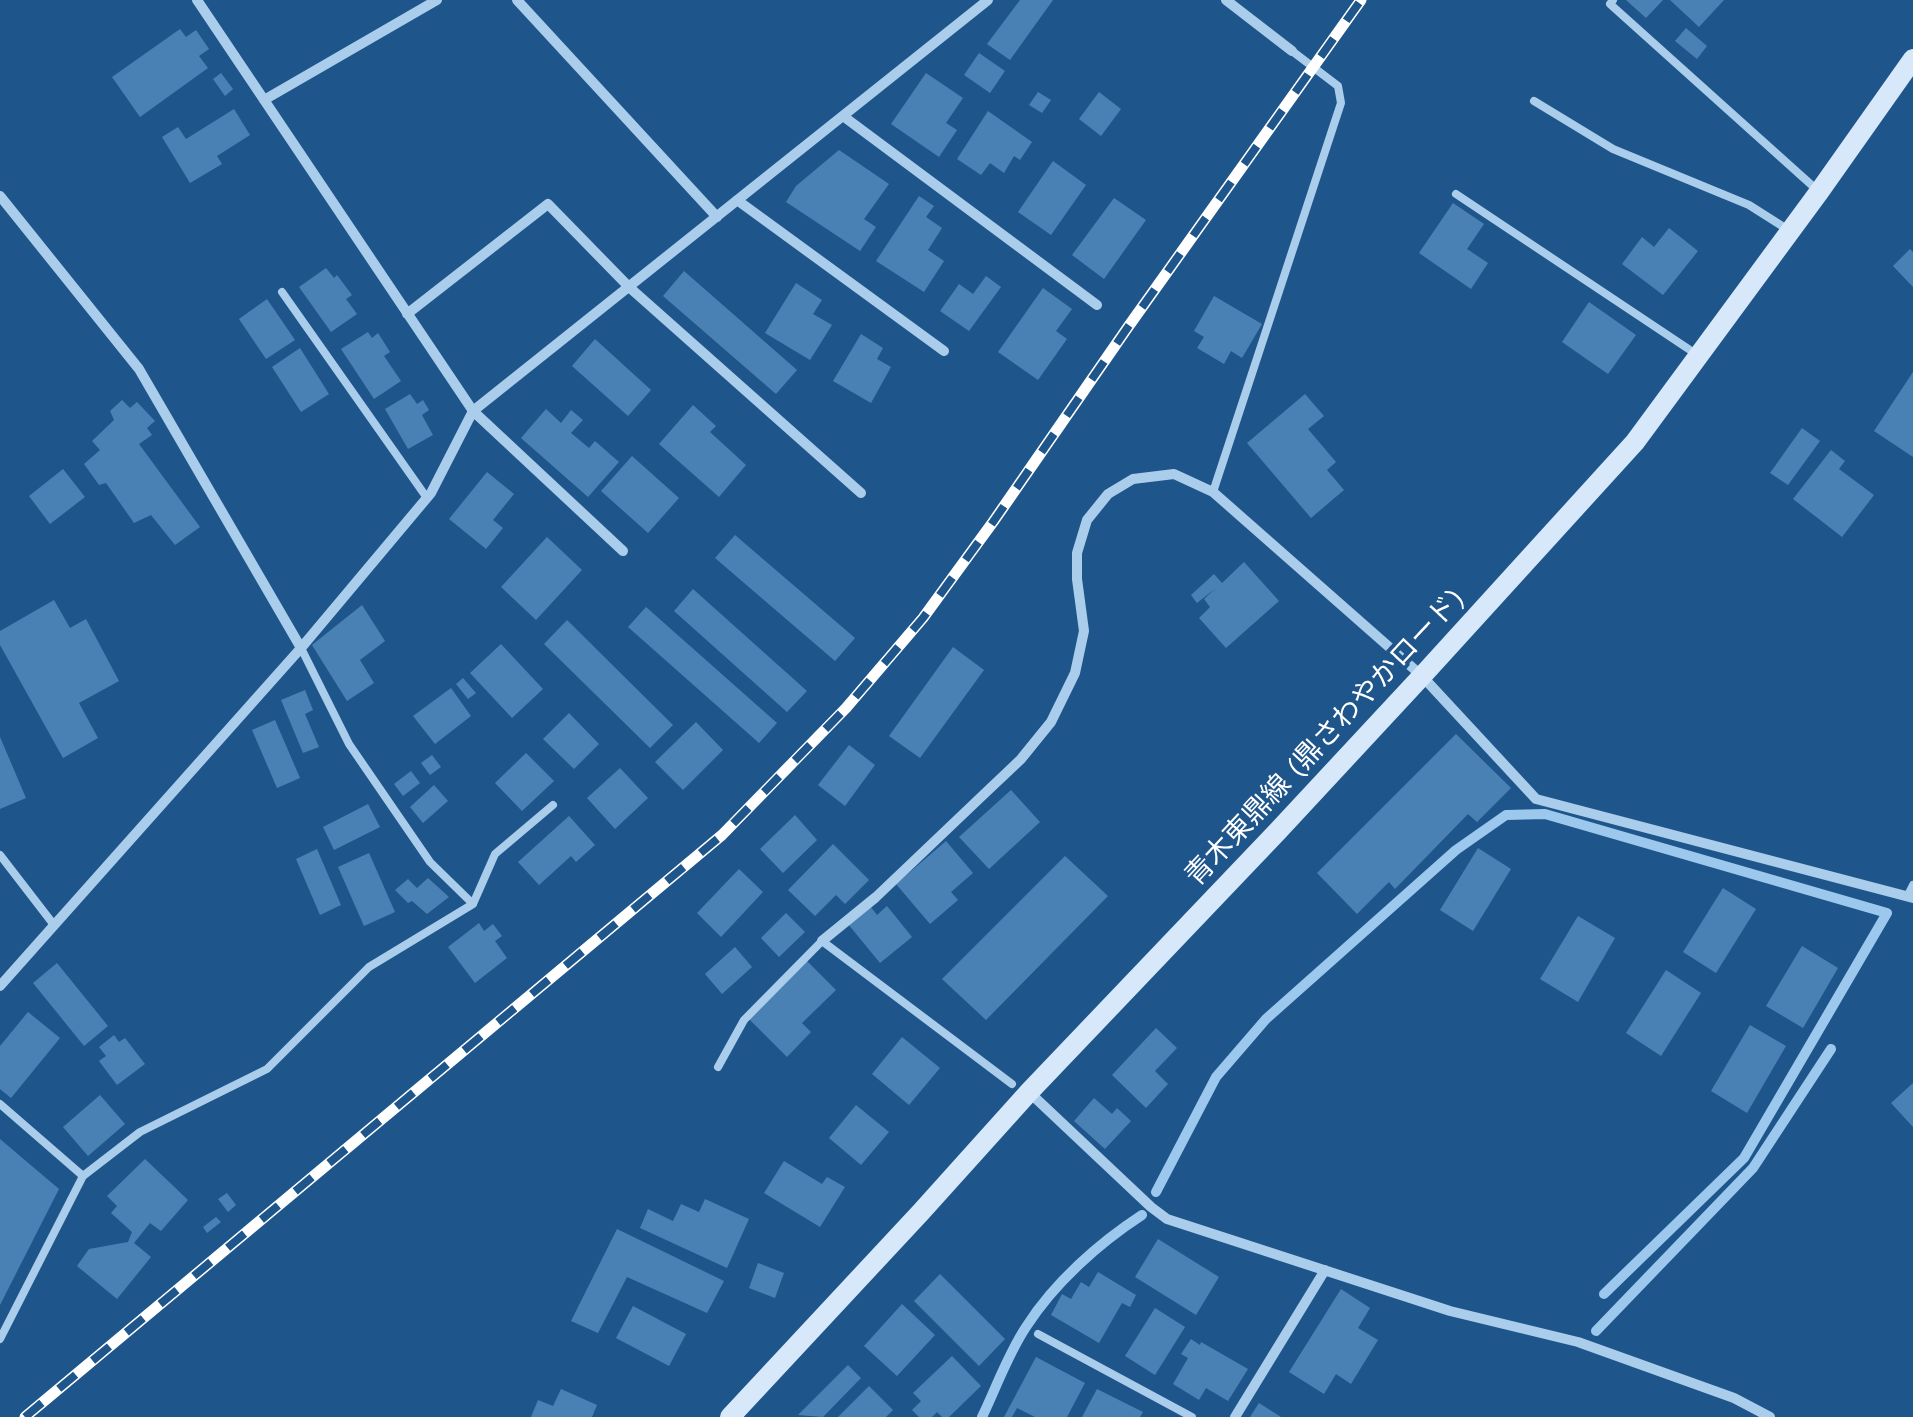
<!DOCTYPE html>
<html>
<head>
<meta charset="utf-8">
<style>
  body { margin:0 }
  canvas { display:block; background:#1e558b }
</style>
</head>
<body>
<canvas width="1913" height="1417"></canvas>
<script>
const context = document.querySelector('canvas').getContext('2d');
context.lineJoin = 'round';
function trace(path, color, width, dash) {
  context.strokeStyle = color;
  context.lineWidth = width;
  context.lineCap = dash ? 'butt' : 'round';
  context.setLineDash(dash || []);
  context.stroke(path);
}
function paint(path, color) {
  context.fillStyle = color;
  context.fill(path, 'evenodd');
}
function label(font, color, halo, rows, align = 'center') {
  context.font = font + ' "Work Sans","Noto Sans JP",sans-serif';
  context.lineWidth = 8;
  context.setLineDash([]);
  context.textBaseline = 'middle';
  context.strokeStyle = halo;
  context.fillStyle = color;
  for (const [text, x, y, turn = 0] of rows) {
    context.save();
    context.translate(x, y);
    context.rotate((+turn || 0) * Math.PI / 180);
    context.textAlign = isNaN(turn) ? turn : align;
    if (halo) context.strokeText(text, 0, 0);
    context.fillText(text, 0, 0);
    context.restore();
  }
}
trace(new Path2D(`
  M1156 1192 1216 1077 1266 1019 1456 850 1506 815 1545 814 1887 913 1744 1158 1604 1294
  M1596 1331 1753 1168 1831 1049
  M982 1417C996 1388 1008 1354 1026 1327 1054 1283 1099 1243 1142 1215`), '#9dc8ee', 10);
paint(new Path2D(`
  M1020 0H1053L1010 60 987 44Z
  M1626 0H1663L1646 18Z
  M1670 0H1724L1699 27Z
  M1686 28 1707 46 1697 59 1675 41Z
  M180 29 186 37 196 30 209 49 199 56 208 68 140 117 112 77Z
  M979 53 1005 71 990 93 964 75Z
  M221 73 233 89 225 96 213 79Z
  M926 73 963 98 946 123 957 130 939 157 891 124Z
  M1038 92 1051 100 1042 113 1029 105Z
  M1099 92 1121 109 1101 136 1079 119Z
  M234 109 250 135 217 156 222 164 190 183 162 137 178 127 186 139Z
  M988 111 1032 142 1020 160 1014 156 1004 173 990 163 981 175 957 159Z
  M839 150 889 184 864 219 876 227 860 251 786 202 796 186Z
  M1053 161 1086 185 1051 235 1018 212Z
  M919 196 934 206 926 217 942 228 928 250 944 261 924 292 876 261Z
  M1114 198 1146 220 1104 279 1072 255Z
  M1453 203 1484 224 1467 249 1488 263 1471 289 1419 253Z
  M1669 228 1698 251 1663 295 1622 264 1642 237 1654 247Z
  M1910 249 1913 252V287L1893 266Z
  M326 268 334 278 337 275 352 295 346 299 357 314 331 332 299 287Z
  M684 271 797 370 776 394 663 296Z
  M986 276 1001 287 969 331 940 311 959 284 973 294Z
  M796 283 822 300 813 314 832 325 810 360 765 333Z
  M1043 288 1072 309 1056 331 1067 339 1038 380 998 352Z
  M1214 296 1262 324 1242 358 1231 351 1224 364 1197 348 1204 337 1194 331Z
  M267 299 295 340 266 359 239 319Z
  M1589 302 1636 335 1608 374 1562 342Z
  M368 332 372 338 378 333 390 352 384 356 401 381 374 399 341 349Z
  M861 334 883 348 877 359 891 367 871 403 833 381Z
  M595 339 651 390 628 416 572 366Z
  M300 348 329 394 301 412 272 367Z
  M1913 372V457L1874 431Z
  M410 394 417 404 423 400 429 410 422 415 433 435 408 449 385 409Z
  M1305 394 1324 416 1308 429 1336 462 1327 470 1344 490 1311 518 1247 443Z
  M122 400 130 408 137 402 155 421 147 428 152 435 139 444 200 527 175 545 151 515 134 523 106 483 99 485 84 464 100 450 92 441 114 420 110 411Z
  M693 405 716 426 710 432 746 465 719 497 659 444Z
  M546 409 561 423 571 410 583 420 571 433 589 448 595 441 619 462 588 497 521 438Z
  M1802 428 1820 441 1788 485 1770 473Z
  M1831 450 1845 461 1839 469 1874 495 1842 537 1793 499Z
  M632 456 679 498 648 533 601 491Z
  M63 469 85 497 50 524 29 496Z
  M487 472 514 494 493 520 503 528 486 549 449 519Z
  M735 535 855 638 835 661 715 558Z
  M547 537 582 570 536 620 501 587Z
  M1244 562 1279 601 1226 648 1199 618 1210 607 1204 599 1216 588 1197 603 1191 595 1214 574 1222 583Z
  M693 589 807 691 787 712 674 611Z
  M54 600 70 628 86 619 119 681 79 703 98 738 63 758 0 645V631Z
  M362 605 385 641 360 660 374 683 347 701 312 645Z
  M646 607 777 723 759 743 628 627Z
  M567 620 673 725 650 748 544 644Z
  M501 644 543 689 512 718 470 673Z
  M953 647 984 670 920 758 889 736Z
  M463 678 476 693 468 699 456 684Z
  M451 688 471 716 435 744 413 716Z
  M305 690 313 710 305 714 319 747 303 753 281 700Z
  M569 713 599 744 574 769 543 739Z
  M275 720 300 778 277 788 252 730Z
  M696 722 723 750 683 790 655 762Z
  M1456 734 1511 788 1477 822 1468 814 1395 889 1389 882 1357 914 1317 873Z
  M0 737 26 798 0 809Z
  M849 745 875 765 845 806 818 785Z
  M526 753 554 781 522 811 495 783Z
  M432 755 441 767 430 775 421 763Z
  M620 768 648 798 615 829 587 798Z
  M411 771 420 783 403 796 394 784Z
  M434 785 448 801 423 823 410 807Z
  M1011 790 1040 822 989 869 959 837Z
  M368 804 380 827 334 850 323 827Z
  M795 815 817 840 783 873 760 849Z
  M569 816 595 845 576 862 571 856 539 885 518 862Z
  M946 841 973 873 951 892 958 900 930 924 896 884Z
  M833 844 869 880 845 904 836 895 815 916 788 890Z
  M1478 848 1511 869 1473 931 1440 910Z
  M317 849 341 905 320 915 296 859Z
  M369 853 395 912 364 926 338 867Z
  M1065 856 1108 896 986 1020 942 979Z
  M739 869 763 892 721 937 697 913Z
  M428 878 449 897 427 914 412 901 408 903 395 890 408 879 417 888Z
  M1723 888 1756 909 1716 973 1683 952Z
  M870 906 877 915 887 906 912 937 880 963 848 924Z
  M786 913 805 932 779 957 761 938Z
  M1578 916 1615 938 1578 1002 1540 979Z
  M479 923 484 931 493 924 502 936 495 941 507 958 475 983 448 947Z
  M1802 946 1838 968 1803 1028 1766 1006Z
  M735 947 752 967 722 994 705 974Z
  M807 961 836 990 802 1023 811 1032 787 1057 749 1019Z
  M57 963 108 1026 84 1046 33 983Z
  M1666 970 1701 993 1661 1056 1626 1033Z
  M28 1012 60 1038 11 1098 0 1089V1046Z
  M1750 1025 1786 1046 1747 1113 1711 1091Z
  M1156 1028 1177 1048 1155 1071 1168 1084 1146 1108 1112 1075Z
  M114 1035 119 1042 125 1038 145 1064 117 1085 99 1061 106 1056 99 1047Z
  M902 1037 940 1068 909 1105 872 1074Z
  M1913 1083V1127L1891 1103Z
  M100 1095 125 1124 88 1156 63 1127Z
  M1094 1098 1112 1114 1117 1108 1131 1121 1105 1149 1074 1121Z
  M856 1105 889 1132 861 1165 829 1138Z
  M0 1139 59 1189 0 1305Z
  M145 1159 188 1200 161 1231 150 1223 134 1243 151 1257 117 1299 77 1266 89 1249 128 1242 132 1232 111 1213 117 1206 107 1196Z
  M784 1161 822 1184 827 1177 845 1187 820 1227 764 1193Z
  M227 1193 236 1205 228 1212 218 1199Z
  M705 1199 749 1219 727 1268 640 1228 648 1209 673 1221 681 1204 699 1212Z
  M216 1217 221 1222 207 1233 203 1227Z
  M617 1229 724 1281 707 1313 627 1277 598 1333 571 1321Z
  M1158 1239 1219 1277 1196 1315 1135 1277Z
  M758 1263 784 1273 775 1298 749 1288Z
  M1098 1272 1136 1295 1130 1307 1122 1303 1099 1343 1051 1315 1062 1294 1071 1299 1081 1282 1089 1287Z
  M940 1274 1005 1339 979 1366 914 1301Z
  M1341 1289 1370 1308 1358 1328 1378 1340 1351 1384 1336 1374 1324 1394 1289 1372Z
  M902 1304 935 1335 897 1376 864 1346Z
  M633 1306 686 1334 669 1366 616 1338Z
  M1155 1308 1185 1327 1155 1375 1125 1356Z
  M1191 1339 1200 1345 1201 1342 1248 1369 1228 1401 1206 1388 1199 1400 1173 1384 1188 1358 1181 1354Z
  M952 1356 981 1386 949 1417H942L937 1412 932 1417H919L912 1410 921 1401 913 1393Z
  M1036 1357 1085 1383 1067 1417H1035L1017 1408 1012 1417H1004Z
  M848 1365 861 1378 823 1417 798 1415Z
  M869 1386 893 1410 886 1417H838Z
  M561 1389 597 1405 592 1417H531L538 1400 553 1406Z
  M1097 1389 1143 1412 1140 1417H1082Z
  M1259 1403 1281 1417H1250Z`), '#4a81b5');
trace(new Path2D(`
  M1613 0 1610 4 1816 189
  M1534 101 1613 149 1749 205 1790 231
  M1456 194 1696 354
  M282 292 427 498
  M1213 492 1341 103 1338 86 1292 51
  M301 648 349 744 430 862 473 904
  M0 855 54 925
  M1908 895 1913 885
  M718 1067 744 1020 822 941 1012 1084
  M0 1104 83 1176
  M1038 1334 1192 1417
  M0 1339 83 1176 140 1132 267 1069 369 967 473 904 495 854 553 805`), '#aacdec', 8);
trace(new Path2D(`
  M197 0 473 411 623 551
  M517 0 717 217
  M1226 0 1292 51
  M264 100 437 0
  M843 116 1097 305
  M0 196 139 369 301 648
  M737 200 944 351
  M407 314 548 204 629 287 861 493
  M822 941 876 897 981 797 1021 759 1051 722 1075 673 1084 631 1077 579V553L1087 520 1108 494 1133 479 1174 474 1213 492 1422 676 1536 799 1913 898
  M0 986 301 648 431 493 473 411 988 0
  M1029 1092 1151 1207 1167 1219 1450 1311 1578 1342 1734 1398 1770 1417
  M1235 1417 1325 1270`), '#aacdec', 10);
trace(new Path2D(`
  M730 1417 921 1212 1029 1092 1277 832 1422 676 1635 442 1819 192 1913 59`), '#d6e8f9', 20);
const rail = new Path2D(`
  M25 1417 722 835 846 708 923 618 993 522 1128 327 1361 0`);
trace(rail, '#fff', 11);
trace(rail, '#1e558b', 8, [22]);
label('28px', '#fff', '#1e558b', [
  ["青木東鼎線 (鼎さわやかロード)",1325,738,-47]
]);
</script>
</body>
</html>
